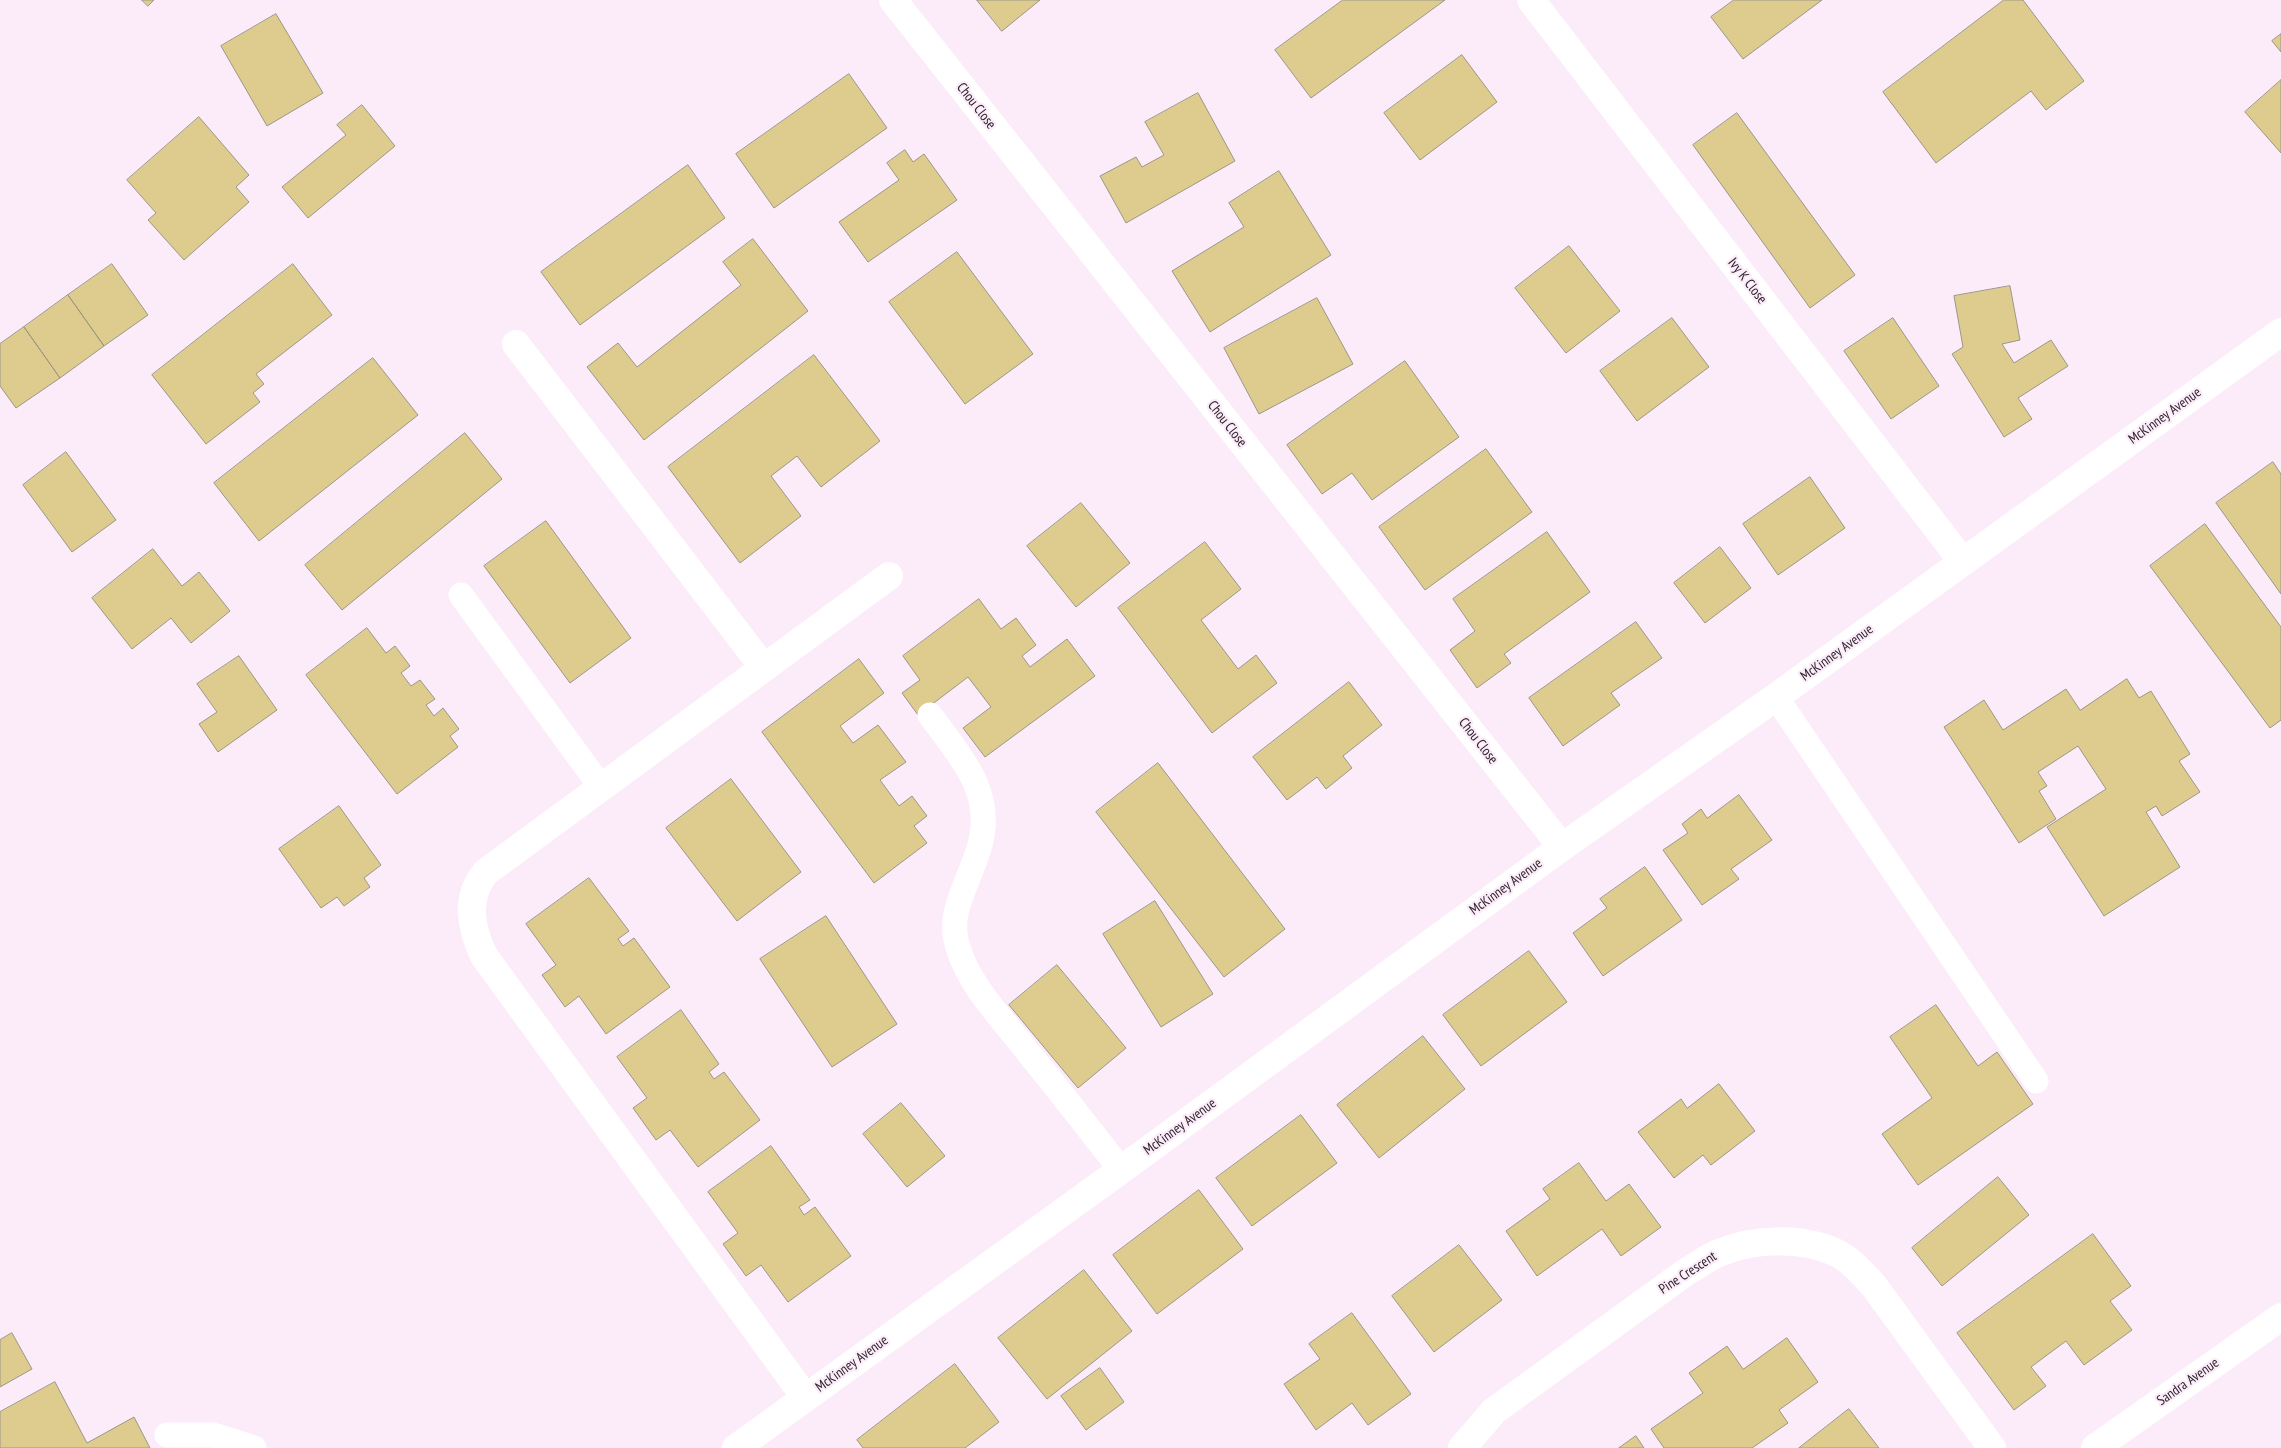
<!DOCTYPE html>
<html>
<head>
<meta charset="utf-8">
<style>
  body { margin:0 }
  canvas { display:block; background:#fcecf9 }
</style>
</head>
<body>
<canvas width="2281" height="1448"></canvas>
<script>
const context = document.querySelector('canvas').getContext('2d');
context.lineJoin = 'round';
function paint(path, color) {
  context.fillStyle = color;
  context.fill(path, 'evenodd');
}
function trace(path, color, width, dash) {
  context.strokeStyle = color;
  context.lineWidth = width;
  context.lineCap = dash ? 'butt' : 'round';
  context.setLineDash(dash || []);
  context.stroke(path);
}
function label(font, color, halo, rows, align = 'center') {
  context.font = font + ' "PT Sans Narrow",sans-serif';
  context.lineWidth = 4.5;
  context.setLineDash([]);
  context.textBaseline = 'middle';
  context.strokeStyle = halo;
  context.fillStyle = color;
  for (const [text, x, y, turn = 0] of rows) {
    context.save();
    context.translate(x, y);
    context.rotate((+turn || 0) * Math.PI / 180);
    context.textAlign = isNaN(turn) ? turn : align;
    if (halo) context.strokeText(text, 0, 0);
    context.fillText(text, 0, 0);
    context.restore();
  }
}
const building = new Path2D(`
  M142 0H154L148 6Z
  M977 0H1040L1002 31Z
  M1343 0H1445L1311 98 1275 50Z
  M1734 0H1822L1743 59 1711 17Z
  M2004 0H2023L2084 81 2046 110 2031 91 1936 163 1883 92Z
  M276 14 323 93 267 126 221 46Z
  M2281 34V52L2272 41Z
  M1462 55 1497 102 1420 160 1384 113Z
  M849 74 887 128 774 208 736 154Z
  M2281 80V153L2245 112Z
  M1198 93 1235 161 1126 223 1100 176 1136 157 1142 167 1164 155 1145 122Z
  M362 105 395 146 308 218 282 187 346 135 337 125Z
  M1737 113 1855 275 1810 308 1693 145Z
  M199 117 249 175 236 187 249 202 184 260 148 220 156 213 127 180Z
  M905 150 913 162 924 154 957 200 868 262 839 222 899 180 887 163Z
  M688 165 725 218 580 325 541 272Z
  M1279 171 1331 255 1210 332 1172 271 1244 227 1229 203Z
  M753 239 808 311 644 440 587 367 618 343 637 367 741 285 723 262Z
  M1569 246 1620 311 1566 353 1515 288Z
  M957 252 1033 354 965 404 889 302Z
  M112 264 148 315 104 346 68 295Z
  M293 264 332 315 256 374 264 384 253 393 260 402 206 444 152 375Z
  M2010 286 2020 340 2002 344 2014 363 2051 340 2068 366 2018 398 2032 419 2004 437 1952 354 1963 347 1954 296Z
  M68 295 104 346 60 378 24 327Z
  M1317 298 1353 364 1259 414 1224 348Z
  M1672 318 1709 367 1637 421 1600 371Z
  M1893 318 1939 386 1891 419 1844 351Z
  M24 327 60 378 16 408 0 386V344Z
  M814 355 880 441 821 487 797 456 771 476 801 516 740 563 668 467Z
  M373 358 418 415 259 541 214 483Z
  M1405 361 1459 437 1372 500 1352 473 1322 494 1287 445Z
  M465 433 502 479 342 610 305 565Z
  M1486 449 1532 512 1425 590 1379 527Z
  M66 452 116 520 72 552 23 485Z
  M2273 462 2281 474V594L2216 503Z
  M1810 477 1845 528 1778 575 1743 524Z
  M1081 503 1130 563 1076 607 1027 546Z
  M546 521 631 638 570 683 484 566Z
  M2205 524 2281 627V720L2270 728 2150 566Z
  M1547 532 1590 592 1504 654 1511 663 1477 688 1450 650 1475 631 1453 599Z
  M1205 542 1241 589 1201 620 1238 669 1256 655 1277 683 1212 733 1118 608Z
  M1720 547 1751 588 1705 623 1674 583Z
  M153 549 182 586 199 572 230 611 191 643 171 618 132 649 92 598Z
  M979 599 1001 629 1016 618 1036 645 1022 656 1030 667 1067 639 1095 676 985 757 963 728 991 707 968 677 918 715 902 693 920 680 903 656Z
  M1636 622 1662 658 1611 693 1620 705 1563 746 1529 698Z
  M367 628 386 653 395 646 410 666 401 673 411 686 420 680 435 699 426 705 434 716 443 708 459 729 450 736 458 747 397 794 306 675Z
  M239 656 277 710 218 752 199 724 217 712 197 684Z
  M859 659 884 693 840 726 853 743 878 725 906 762 880 780 899 806 912 796 927 816 914 826 927 843 874 883 762 732Z
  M2127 679 2139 698 2151 691 2190 754 2179 761 2200 792 2162 816 2156 806 2146 812 2180 867 2104 916 2047 827 2106 789 2078 746 2038 772 2047 786 2039 791 2056 819 2019 843 1944 727 1984 700 2003 730 2066 689 2080 710Z
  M1349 682 1382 725 1343 756 1352 768 1326 789 1317 777 1287 800 1253 757Z
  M1158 763 1285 929 1224 977 1096 812Z
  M731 779 801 872 737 921 666 828Z
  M1739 795 1772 840 1731 869 1739 879 1702 905 1663 850 1688 833 1682 824 1701 809 1707 818Z
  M339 806 381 865 364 878 370 887 344 906 337 897 321 908 279 849Z
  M1645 867 1682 920 1603 976 1573 933 1607 908 1600 899Z
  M589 878 629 931 618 939 623 946 634 938 670 987 606 1034 579 996 565 1007 542 975 556 965 526 924Z
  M1155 901 1213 994 1161 1027 1103 934Z
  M826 916 897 1024 832 1067 760 959Z
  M1529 951 1567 1002 1481 1066 1443 1015Z
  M1057 965 1126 1048 1078 1088 1009 1005Z
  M1936 1005 1978 1066 1997 1052 2033 1104 1918 1185 1882 1134 1932 1098 1890 1037Z
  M681 1010 719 1064 709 1072 714 1079 724 1072 760 1120 698 1167 670 1130 656 1140 633 1108 647 1098 617 1057Z
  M1423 1036 1465 1089 1379 1158 1337 1105Z
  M1719 1084 1755 1131 1711 1165 1703 1155 1674 1178 1638 1132 1681 1099 1687 1108Z
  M901 1103 945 1156 907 1187 863 1134Z
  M1301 1115 1337 1163 1252 1226 1216 1178Z
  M771 1146 810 1200 799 1207 804 1215 815 1207 851 1256 788 1302 761 1265 746 1276 723 1244 738 1233 708 1192Z
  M1579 1163 1606 1201 1629 1184 1661 1227 1621 1256 1602 1229 1537 1276 1506 1231 1550 1199 1543 1189Z
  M1998 1177 2029 1215 1942 1286 1912 1248Z
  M1199 1190 1243 1249 1157 1314 1113 1255Z
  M2093 1234 2131 1286 2110 1301 2132 1330 2084 1365 2066 1341 2031 1367 2046 1386 2014 1410 1957 1333Z
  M1459 1245 1502 1300 1434 1352 1392 1296Z
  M1084 1270 1132 1331 1047 1399 998 1338Z
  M1352 1313 1411 1394 1368 1425 1352 1403 1316 1430 1284 1384 1320 1359 1309 1344Z
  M12 1333 32 1369 0 1387V1340Z
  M1787 1338 1818 1382 1779 1410 1788 1423 1752 1448H1664L1651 1429 1703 1393 1689 1373 1727 1346 1743 1369Z
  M955 1364 999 1422 965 1448H863L857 1440Z
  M1100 1368 1124 1402 1086 1430 1061 1396Z
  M55 1382 87 1443 134 1417 150 1448H0V1412Z
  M1849 1409 1879 1448H1799Z
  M1636 1436 1644 1448H1619Z`);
paint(building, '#decc8f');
trace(building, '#9b9686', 1);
trace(new Path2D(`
  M461 595 601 787
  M1776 697 2036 1081
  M930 715C956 751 991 787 982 835 980 850 973 865 968 878 960 899 951 918 956 940 965 982 1002 1018 1027 1051 1059 1090 1090 1130 1121 1170
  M167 1435H213L254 1448`), '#fff', 25);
trace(new Path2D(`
  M893 0 1562 847
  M1531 0 1963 562
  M516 344 764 668
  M805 1397 484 956C471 928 464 898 486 872L889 576
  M1462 1448 1494 1411 1686 1272C1697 1266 1708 1257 1719 1253 1754 1238 1802 1237 1837 1253 1852 1261 1863 1274 1874 1286L1992 1448
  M2095 1448 2281 1317`), '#fff', 28);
trace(new Path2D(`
  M736 1448 1121 1170 1562 847 1776 697 2281 332`), '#fff', 28);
label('14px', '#2b252a', '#fcecf9', [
  ["Chou Close",976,106,52],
  ["Ivy K Close",1747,281,52],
  ["McKinney Avenue",2165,416,-36],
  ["Chou Close",1227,424,52],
  ["McKinney Avenue",1837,653,-36],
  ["Chou Close",1478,741,52],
  ["McKinney Avenue",1506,887,-36],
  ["McKinney Avenue",1180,1127,-36],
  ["Pine Crescent",1688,1273,-33],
  ["McKinney Avenue",852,1364,-36],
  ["Sandra Avenue",2188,1382,-35]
]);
</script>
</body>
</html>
